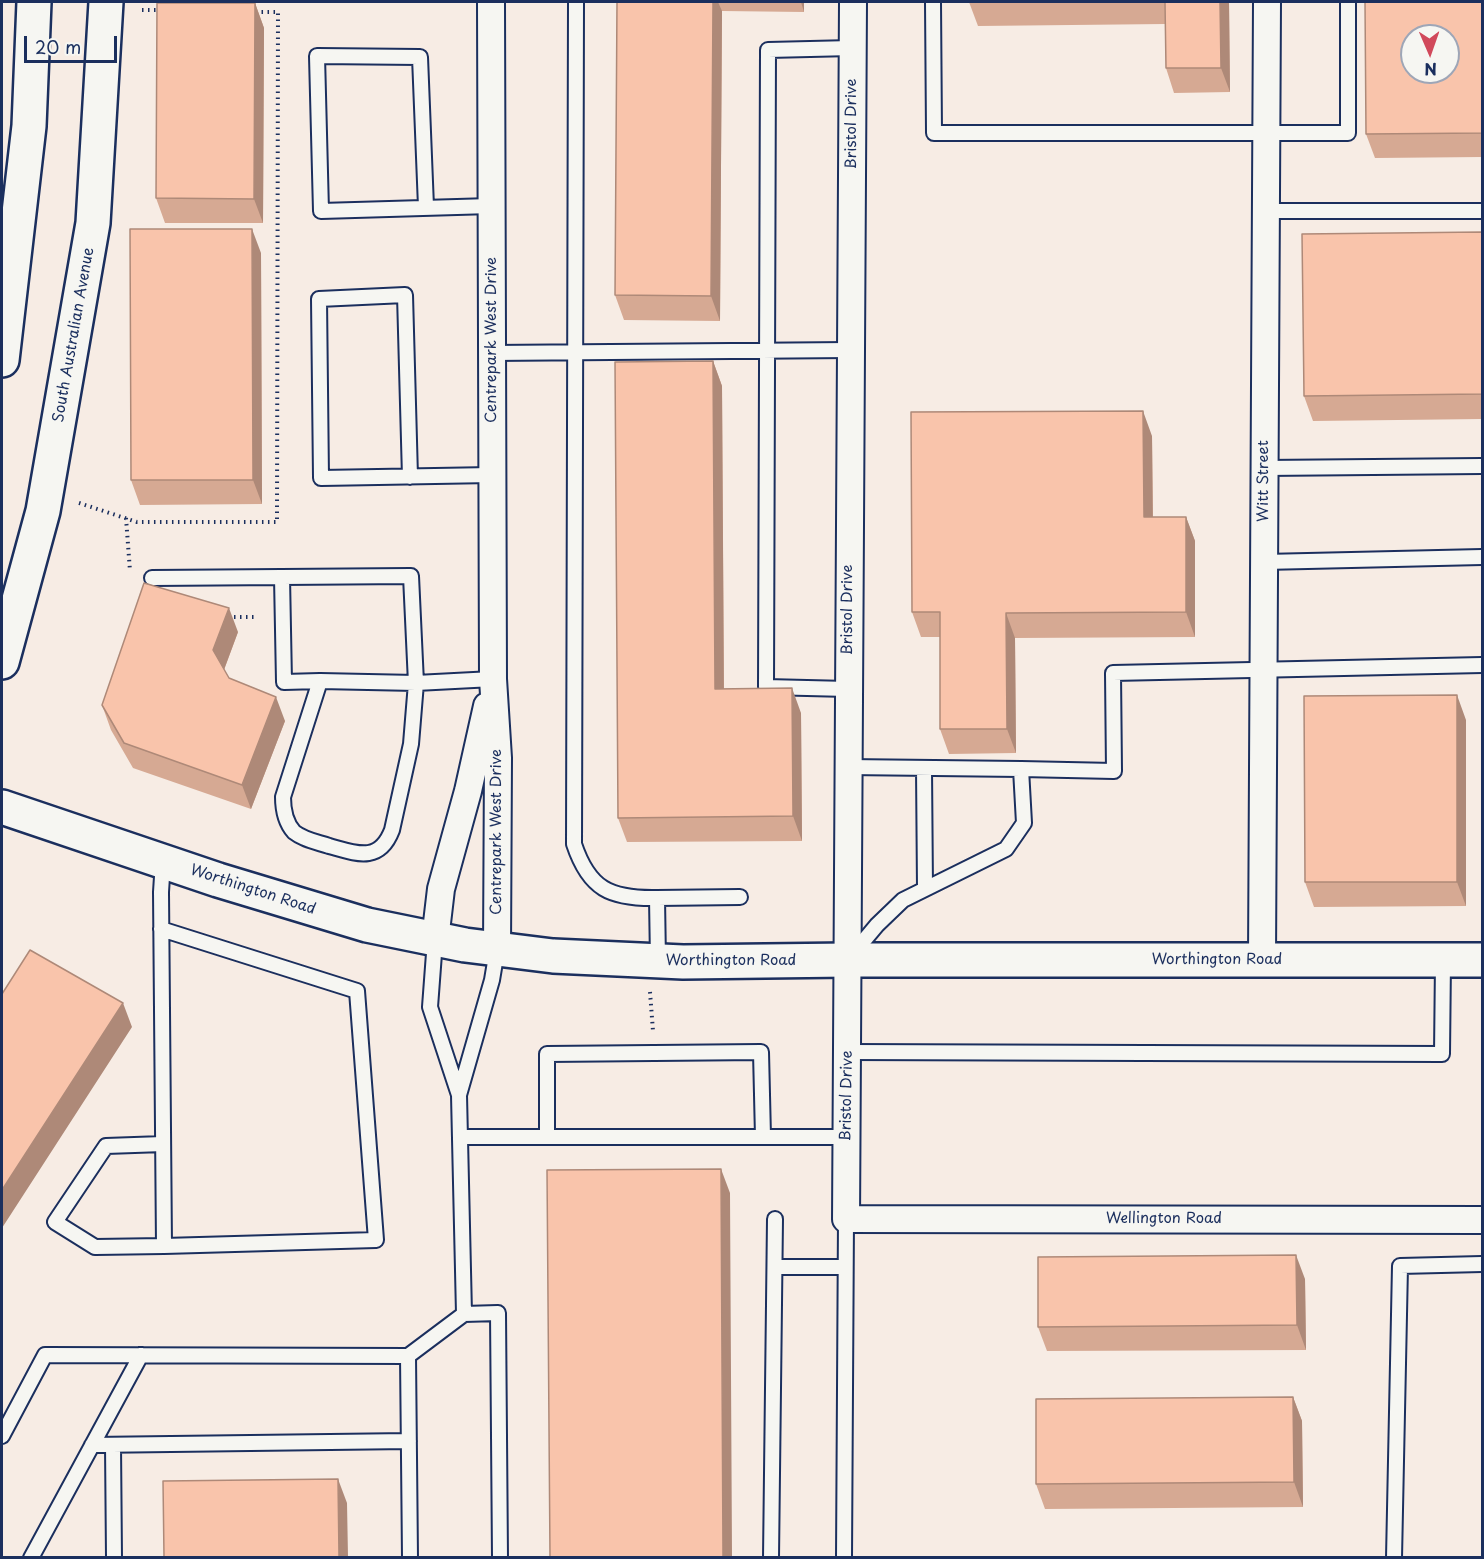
<!DOCTYPE html>
<html>
<head>
<meta charset="utf-8">
<style>
  body { margin:0 }
  #map { position:relative; width:1484px; height:1559px; overflow:hidden; background:#f7ece4; font-family:"Playpen Sans",sans-serif }
  canvas { display:block }
  .frame { position:absolute; inset:0; border:3px solid #1b2f5e; pointer-events:none }
  .north { position:absolute; left:1400px; top:24px; width:60px; height:60px; box-sizing:border-box; background:#f6f6f2; border:2px solid #9ea6b7; border-radius:50%; rotate:178deg; font-size:16px; font-weight:700; line-height:24px; text-align:center; color:#1b2f5e }
  .north::after { content:''; display:block; margin:auto; width:21px; height:27px; background:#d1495b; clip-path:polygon(50% 0,100% 100%,50% 72%,0 100%) }
  .scale { position:absolute; left:24px; top:36px; width:93px; height:27px; box-sizing:border-box; border:3px solid #1b2f5e; border-top:0; padding-left:8px; font-size:18px; line-height:21px; white-space:nowrap; color:#1b2f5e; -webkit-text-stroke:4px #f6f6f2; paint-order:stroke }
</style>
</head>
<body>
<div id="map">
<canvas width="1484" height="1559"></canvas>
<div class="frame"></div>
<div class="north">N</div>
<div class="scale">20 m</div>
</div>
<script>
const context = document.querySelector('canvas').getContext('2d');
context.lineJoin = 'round';
function trace(path, color, width, dash) {
  context.strokeStyle = color;
  context.lineWidth = width;
  context.lineCap = dash ? 'butt' : 'round';
  context.setLineDash(dash || []);
  context.stroke(path);
}
function paint(path, color) {
  context.fillStyle = color;
  context.fill(path, 'evenodd');
}
function label(font, color, halo, rows, align = 'center') {
  context.font = font + ' "Playpen Sans",sans-serif';
  context.lineWidth = 6;
  context.setLineDash([]);
  context.textBaseline = 'middle';
  context.strokeStyle = halo;
  context.fillStyle = color;
  for (const [text, x, y, turn = 0] of rows) {
    context.save();
    context.translate(x, y);
    context.rotate((+turn || 0) * Math.PI / 180);
    context.textAlign = isNaN(turn) ? turn : align;
    if (halo) context.strokeText(text, 0, 0);
    context.fillText(text, 0, 0);
    context.restore();
  }
}
const service = new Path2D(`
  M576 2 574 844C589 889 610 899 657 898L658 961
  M933 2 934 133H1348V2
  M426 207 420 57 317 56 321 211 491 206
  M1266 211H1482
  M492 353 850 350
  M1264 468 1482 466
  M410 477 405 295 319 299 321 478 492 475
  M1264 562 1482 557
  M282 577 284 682 320 681
  M152 578 411 576 416 683 320 681 283 797C283 810 285 822 294 832 304 840 317 842 329 846 355 853 379 864 392 830L411 744 416 683 493 679
  M848 689 766 687 768 50 852 48
  M847 767 1021 769 1024 823 1006 849 903 900 877 925 851 956
  M924 768 925 889
  M1021 769 1114 771 1113 673 1482 665
  M163 861 161 892 164 1246 95 1247 55 1222 106 1146 163 1144
  M657 898 740 897
  M161 929 357 991 376 1240 164 1246
  M435 940 430 1007 459 1095
  M848 1052 1442 1054 1443 961
  M460 1137H847
  M547 1137V1054L761 1052 763 1137
  M775 1267H845
  M464 1314 498 1313 500 1558
  M408 1356 410 1558
  M2 1436 45 1355 408 1356 464 1314 459 1095 492 980 497 950
  M92 1445 409 1441
  M113 1445 114 1558
  M31 1558 141 1355
  M771 1558 775 1219
  M844 1558 846 1219
  M1394 1558 1400 1266 1482 1264`);
const minor = new Path2D(`
  M491 2 493 679 498 758 497 950
  M853 2 846 1219 1482 1220
  M435 940 441 889 468 791 487 706
  M1262 960 1267 2`);
const tertiary = new Path2D(`
  M2 807 218 880 367 925 465 945 553 956 683 962 848 960H1482`);
const secondary = new Path2D(`
  M2 360 29 126 34 2
  M2 662 43 511 93 223 106 2`);
trace(service, '#1b2f5e', 18);
trace(minor, '#1b2f5e', 30);
trace(tertiary, '#1b2f5e', 38);
trace(secondary, '#1b2f5e', 38);
trace(new Path2D(`
  M142 10H161
  M79 503 137 522H277L278 12H255
  M126 518 130 571
  M228 617H255
  M650 992 653 1031`), '#1b2f5e', 4, [1.5, 4.5]);
trace(service, '#f6f6f2', 14);
trace(minor, '#f6f6f2', 26);
trace(tertiary, '#f6f6f2', 33);
trace(secondary, '#f6f6f2', 33);
paint(new Path2D(`
  M617 2H804V12L722 11 720 321 624 320 615 295Z
  M969 2H1229L1230 92 1174 93 1166 68 1165 24 978 26Z
  M1482 2V157L1375 158 1366 134Z
  M255 3 264 28 263 223H165L156 198Z
  M1482 232V419L1313 421 1304 396Z
  M261 253 262 504 140 505 131 480Z
  M713 361 722 386 724 689 801 713 802 841 627 842 618 818Z
  M1152 436 1153 517H1186L1195 541V637L1015 638 1016 753 949 754 940 729V637H921L912 612Z
  M238 632 224 670 229 678 285 721 251 809 133 768 111 730 102 705Z
  M1466 720V906L1314 907 1305 882Z
  M1305 1279 1306 1350 1047 1351 1038 1327Z
  M1293 1397 1302 1421 1303 1507 1045 1509 1036 1484Z`), '#d6a993');
paint(new Path2D(`
  M713 2H718L722 11 720 321 711 296Z
  M801 2H804V12Z
  M1220 2H1229L1230 92 1221 68Z
  M255 3 264 28 263 223 254 199Z
  M252 229 261 253 262 504 253 480Z
  M713 361 722 386 724 713 715 689Z
  M1143 411 1152 436 1153 542 1144 517Z
  M1186 517 1195 541V637L1186 612Z
  M229 608 238 632 222 675 213 650Z
  M1006 613 1015 638 1016 753 1007 729Z
  M792 688 801 713 802 841 793 816Z
  M1457 695 1466 720V906L1457 882Z
  M276 697 285 721 251 809 242 785Z
  M123 1003 132 1027 2 1228V1190Z
  M721 1169 730 1193 732 1557H723Z
  M1296 1255 1305 1279 1306 1350 1297 1325Z
  M1293 1397 1302 1421 1303 1507 1294 1482Z
  M338 1479 347 1503 348 1557H339Z`), '#ae8978');
const building = new Path2D(`
  M617 2H713L711 296 615 295Z
  M1165 2H1220L1221 68H1166Z
  M1365 2H1482V133L1366 134ZM1412 36H1448V72H1412Z
  M157 3H255L254 199 156 198Z
  M130 229H252L253 480H131Z
  M1482 232V394L1304 396 1302 234Z
  M713 361 715 689 792 688 793 816 618 818 615 362Z
  M1143 411 1144 517H1186V612L1006 613 1007 729H940V612H912L911 412Z
  M144 583 229 608 213 650 229 678 276 697 242 785 124 743 102 705Z
  M1457 695V882H1305L1304 696Z
  M30 950 123 1003 2 1190V994Z
  M721 1169 723 1557H550L547 1170Z
  M1296 1255 1297 1325 1038 1327V1257Z
  M1293 1397 1294 1482 1036 1484V1399Z
  M338 1479 339 1557H164L163 1481Z`);
paint(building, '#f9c4ab');
trace(building, '#ae8978', 1.5);
label('15px', '#1b2f5e', '#f6f6f2', [
  ["Bristol Drive",852,124,-90],
  ["South Australian Avenue",74,335,-80],
  ["Centrepark West Drive",492,340,-90],
  ["Witt Street",1264,481,-90],
  ["Bristol Drive",848,610,-90],
  ["Centrepark West Drive",497,832,-90],
  ["Worthington Road",253,890,18],
  ["Worthington Road",1217,960],
  ["Worthington Road",731,961],
  ["Bristol Drive",847,1096,-89],
  ["Wellington Road",1164,1219]
]);
</script>
</body>
</html>
